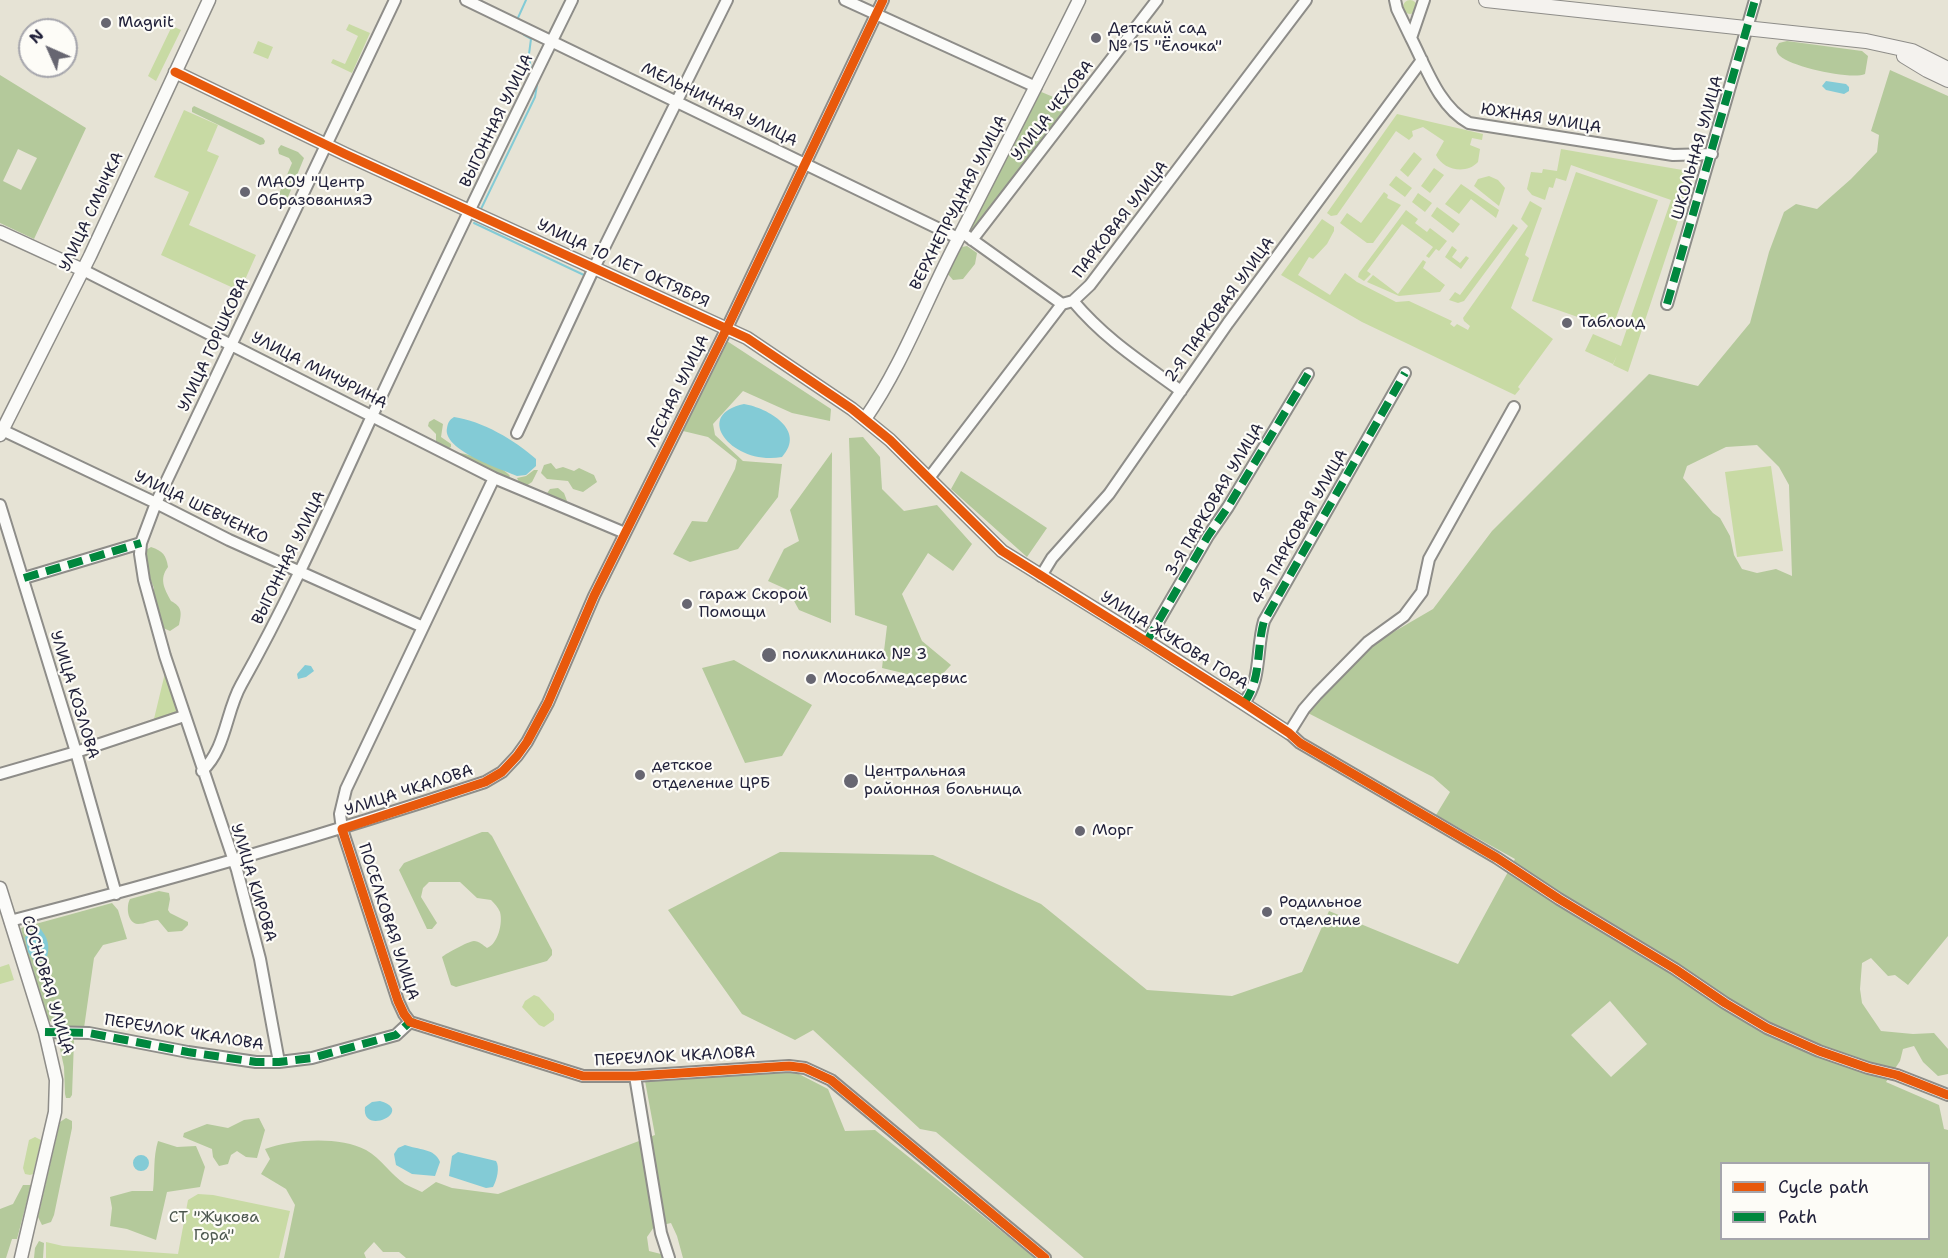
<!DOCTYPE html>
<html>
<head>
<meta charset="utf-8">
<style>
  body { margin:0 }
  #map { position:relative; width:1948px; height:1258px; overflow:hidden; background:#e6e3d5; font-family:"Shantell Sans",sans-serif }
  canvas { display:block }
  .legend { position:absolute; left:1720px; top:1162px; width:210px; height:78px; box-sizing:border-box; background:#fdfcf7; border:2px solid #a5a5ac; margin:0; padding:8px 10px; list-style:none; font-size:18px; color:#22223b }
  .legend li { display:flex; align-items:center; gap:12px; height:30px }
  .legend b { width:30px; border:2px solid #a5a5ac }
  .north { position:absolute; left:18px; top:18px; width:60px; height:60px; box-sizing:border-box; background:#fdfcf7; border:2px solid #a5a5ac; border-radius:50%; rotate:315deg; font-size:16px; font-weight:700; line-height:24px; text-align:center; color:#22223b }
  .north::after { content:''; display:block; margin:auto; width:21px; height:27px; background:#676671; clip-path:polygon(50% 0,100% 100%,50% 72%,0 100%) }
</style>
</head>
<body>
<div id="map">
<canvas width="1948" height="1258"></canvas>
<ul class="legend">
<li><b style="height:8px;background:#e8590c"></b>Cycle path</li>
<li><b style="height:8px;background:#00873e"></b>Path</li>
</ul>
<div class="north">N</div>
</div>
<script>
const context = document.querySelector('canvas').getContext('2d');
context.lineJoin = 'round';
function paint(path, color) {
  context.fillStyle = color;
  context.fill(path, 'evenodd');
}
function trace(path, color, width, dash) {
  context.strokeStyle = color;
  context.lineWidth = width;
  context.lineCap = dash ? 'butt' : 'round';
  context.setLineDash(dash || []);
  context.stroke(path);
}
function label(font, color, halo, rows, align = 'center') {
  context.font = font + ' "Shantell Sans",sans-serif';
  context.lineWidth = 4.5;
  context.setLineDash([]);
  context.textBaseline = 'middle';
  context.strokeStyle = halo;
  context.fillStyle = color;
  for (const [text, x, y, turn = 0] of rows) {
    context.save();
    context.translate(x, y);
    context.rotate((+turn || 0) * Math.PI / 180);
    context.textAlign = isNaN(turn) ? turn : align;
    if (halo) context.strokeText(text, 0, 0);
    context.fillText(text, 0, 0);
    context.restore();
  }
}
paint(new Path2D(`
  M1403 7a7 7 0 1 1 14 0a7 7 0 1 1-14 0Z
  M349 24 370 33 352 73 331 63 333 59 345 64 358 36 346 30Z
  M172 26 181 30 156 81 148 76Z
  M258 41 273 47 268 59 253 53Z
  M184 110 218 125 207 151 219 156 189 225 256 255 240 291 161 255 189 192 154 177Z
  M1397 114 1483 134 1482 140 1472 138 1470 145 1480 149 1478 162C1466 175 1443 170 1436 155L1444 141 1423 127 1412 131 1413 136 1409 140 1396 131 1337 215 1331 216 1327 213Z
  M1561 149 1694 172 1628 372 1613 365 1617 355 1613 364 1585 351 1593 334 1621 346 1671 200 1571 165 1566 181 1556 178 1553 188 1549 187 1545 200 1532 195 1527 189 1531 172 1542 173 1543 169 1557 171Z
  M1414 152 1422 159 1408 177 1400 170Z
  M1434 168 1444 175 1430 193 1421 186Z
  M1576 172 1658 200 1612 329 1532 301Z
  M1396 176 1412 188 1405 197 1389 185Z
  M1489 176 1498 180 1505 188 1499 206 1474 186 1478 179Z
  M1461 184 1499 210 1496 218 1471 199 1459 214 1445 204Z
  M1384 192 1388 195 1387 198 1401 205 1373 243H1367L1340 223 1347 213 1361 223Z
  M1418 193 1432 203 1425 212 1412 202Z
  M1530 201 1542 208 1525 255 1529 258 1511 308 1553 339 1518 387 1520 389 1515 395 1362 322 1281 275 1322 219 1334 227V231L1327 244 1313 259 1309 257 1298 275 1330 295 1345 273 1357 282 1396 302 1409 301 1452 321 1450 324 1454 327 1457 324 1468 330 1470 326 1464 321 1463 318 1528 226 1521 219Z
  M1437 207 1460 224 1453 233 1431 216Z
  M1406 210 1418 219 1415 223 1427 232 1430 228 1447 241 1439 251 1436 249 1429 258 1426 256 1433 247 1402 224 1367 271 1371 274 1364 281 1358 277 1359 273Z
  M1513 224 1518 228 1464 301 1458 303 1449 300 1455 292 1460 295Z
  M1452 246 1457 250 1452 257 1460 263 1466 256 1469 258 1461 269 1445 257Z
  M1423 260 1426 262 1423 268 1445 285 1440 292 1399 296 1367 282 1373 275 1398 294Z
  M1771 466 1783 551 1737 557 1725 472Z
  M165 673 179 711 176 715 153 723Z
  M9 964 14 980 0 984V967Z
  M534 995 539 997 554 1014V1020L544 1027 539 1025 522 1007 525 1001Z
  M35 1137 41 1140 33 1174 30 1175 25 1174 23 1168 29 1140Z
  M198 1194 213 1195 290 1211 279 1258H46V1242L63 1246 178 1254 188 1200Z`), '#c8daa4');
paint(new Path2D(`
  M1787 41 1862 51 1868 56 1865 74C1851 80 1792 67 1780 56 1777 53 1777 52 1776 48L1779 43Z
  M1890 70 1948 96V936L1908 985 1895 975 1888 976 1871 958 1862 963 1860 989 1862 1003 1881 1031 1913 1034 1934 1033 1948 1049V1074L1938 1076 1923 1062 1914 1046 1903 1049 1900 1061 1886 1082 1939 1105 1944 1129 1948 1130V1258H1084L936 1132 920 1129 813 1030 795 1040 742 1014 668 910 780 852 933 855 1041 904 1147 990 1232 996 1302 972 1329 911 1458 964 1515 859 1436 815 1450 792 1433 777 1304 711 1373 644 1433 609 1492 531 1649 374 1698 386 1750 323 1769 252 1784 212 1796 204 1817 209 1851 179 1877 152 1879 135 1871 131ZM1757 445 1779 467 1789 485 1792 576 1776 569 1757 573 1742 569 1734 555 1730 536 1720 518 1713 513 1683 478 1687 466 1726 447ZM1610 1001 1647 1044 1611 1077 1571 1035ZM1722 1164H1928V1238H1722Z
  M0 75 86 128 34 239 0 223ZM18 149 37 158 21 190 3 181Z
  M1039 91 1070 104 974 233 969 230Z
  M194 106 263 138 265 141 264 144 260 145 192 112V108Z
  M281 145 298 152 304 158 286 202 279 204 276 201 292 163 289 158 279 154 278 149Z
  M967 246 977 253 975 264 963 279 953 280 947 273 962 247Z
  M727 341 831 409 830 421 792 413 743 391 713 424 715 435 743 461 782 464 778 497 738 549 690 562 673 554 692 521 707 522 735 469 737 460 708 437 683 431Z
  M434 419 443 424 441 437 451 444V447L448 449 436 443V434L428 426 429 422Z
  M863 437 880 457 882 489 904 511 937 505 972 544 953 571 928 553 902 594 922 641 951 665 936 681 882 668 887 626 855 615 849 438Z
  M832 452 831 623 799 610 788 590 768 581 784 549 799 541 790 510Z
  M457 453C470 453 504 467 510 476L508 479 461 459 457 456Z
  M551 463 556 469 563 467 574 471 579 468 594 475 597 482 583 492 573 489 568 481 547 479 541 473 544 465Z
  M534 470H538L532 482 526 486 520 484 517 478 526 476Z
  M961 471 1047 528 1027 557 951 489Z
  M558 488 564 493 567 501 562 505 545 496 550 489Z
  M151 547C163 551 166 555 168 567 159 579 164 588 171 601 182 607 182 612 179 625L170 631 161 627 154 600V588L146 568V550Z
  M734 660 812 705 782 756 745 763 702 668Z
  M482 832H488L492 836 552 950V955L547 961 456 987 451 985 442 957C447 953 467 942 474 941 479 941 483 945 487 948 498 944 503 923 500 912 498 907 494 903 491 900L477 898 460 882H429L423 888 421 897 437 923 432 929H427L399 870 404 863Z
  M159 891 169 893 170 899 168 910 170 913 188 922V925L182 931 168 932 158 920C151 920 145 924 138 924 127 923 126 906 130 899Z
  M112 903 118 910 127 939 103 945 94 958 84 1028 59 1027 47 1019 29 966 21 928Z
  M63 1038H72L74 1041 72 1095 70 1098H66L65 1094 64 1067 59 1044Z
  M795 1072 828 1089 845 1131 875 1130 1035 1258H683L677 1236 671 1223 654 1227 647 1237 649 1251 661 1254 662 1258H406L399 1252H383L374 1242 364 1253 366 1258H284L295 1205 286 1189 261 1174 270 1159 265 1149C292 1139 340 1136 366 1150 381 1158 391 1175 405 1184 410 1187 416 1189 422 1192L436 1182 452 1188 498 1194 655 1135 645 1081Z
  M66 1118 72 1121V1128L54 1215 51 1222 42 1225 38 1217 60 1122Z
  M259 1118 265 1130 257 1158 246 1157 237 1151 231 1155 228 1164 219 1166 213 1157 212 1149 183 1137 184 1133 207 1124 228 1128 244 1120Z
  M158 1141 177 1147 196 1146 205 1167 200 1187 167 1192 156 1240 127 1229 110 1226 112 1208 110 1197 132 1191H153C155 1174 153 1157 158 1141Z
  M23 1185H31L17 1239H12L6 1258H0V1209L13 1204Z
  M39 1241 44 1243 43 1258H34L35 1248Z`), '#b4c99b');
paint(new Path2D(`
  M1826 81 1846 84 1849 87V91L1844 94 1826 90 1822 86Z
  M744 404C768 408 807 430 782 457 733 466 691 415 744 404Z
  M454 417C482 421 515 440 536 459V466L526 475 517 476C501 469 442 450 447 428 448 423 449 420 454 417Z
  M305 665 311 666 314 671 306 677 298 679 297 674Z
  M39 927C48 938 51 946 46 960L35 962 28 952 25 937Z
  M380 1101C416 1111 361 1137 365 1107L372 1102Z
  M405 1145C418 1150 435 1148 440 1162L435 1176 412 1174 396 1165 394 1154 398 1148Z
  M458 1152 496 1161C500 1167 497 1180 493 1187L486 1188 449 1176 452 1156Z
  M133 1163a8 8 0 1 1 16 0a8 8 0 1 1-16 0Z`), '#83cbd6');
trace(new Path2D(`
  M518 20H517L526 0
  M524 35 531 39 529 54 531 71
  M481 209 535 97 537 85
  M474 223 586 276`), '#83cbd6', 2);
const minor = new Path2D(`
  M466 0 958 238
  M845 0 1036 87
  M1395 0 1397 9 1411 38 1424 0
  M1411 38C1426 67 1439 107 1469 123L1673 155 1712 154
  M967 236 1062 304
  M972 240 1157 0
  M83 270 494 478 625 533
  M1073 301C1106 340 1140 361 1181 391
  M1667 304 1755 0
  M1514 407 1429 559 1422 592 1404 616 1368 642 1317 694 1304 709 1289 733 1300 743 1497 858 1559 899 1675 969 1725 1003 1767 1028 1819 1051 1868 1068 1897 1075 1948 1095
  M0 429 156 503 229 540 423 627
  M517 433 594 268 727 0
  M929 478 1062 304 1073 301 1090 285 1306 0
  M0 505 76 752 116 894
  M1041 576 1052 558 1109 494 1228 323 1422 60
  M24 578 141 543
  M1147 641 1208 536 1228 507 1308 374
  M1244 703C1262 679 1256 649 1264 621L1405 373
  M202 771C226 749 226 711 241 685 290 598 330 507 372 416 437 277 504 138 572 0
  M0 774 76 752 184 716
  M10 921C170 880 328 834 485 782L502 772 517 756 527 742 548 703 594 596 727 328 883 0
  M410 1022 583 1076H635L789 1066 805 1068 831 1080 1045 1258
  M410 1022 404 1014 398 1001 342 829 340 814 346 789 494 478
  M45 1032 89 1033 188 1052 256 1062H279L312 1058 396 1035 410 1022
  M279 1062 260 959 237 870 165 656 144 580 140 554 141 543 156 503 395 0
  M635 1076 661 1233 669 1258`);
const tertiary = new Path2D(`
  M175 72 345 154 747 338 852 409 890 440 1002 551 1147 641 1289 733
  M0 232 83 270
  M865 419C903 364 926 300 957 241 998 161 1039 81 1079 0
  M0 435 90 256 209 0
  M0 888 45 1032 56 1080 55 1112 21 1258`);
const secondary = new Path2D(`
  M1486 0 1866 41 1912 51 1948 69
  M1904 56 1927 70 1948 80`);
trace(minor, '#8e8d89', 14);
trace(tertiary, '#8e8d89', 15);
trace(secondary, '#8e8d89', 16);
trace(minor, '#fbfbf9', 10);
trace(tertiary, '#fbfbf9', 12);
trace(secondary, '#f4f2ee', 14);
trace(new Path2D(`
  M1667 304 1755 0
  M24 578 141 543
  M1147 641 1208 536 1228 507 1308 374
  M1244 703C1262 679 1256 649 1264 621L1405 373
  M45 1032 89 1033 188 1052 256 1062H279L312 1058 396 1035 410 1022 415 1023`), '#00873e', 8, [15, 8]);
trace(new Path2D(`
  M883 0 727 328 594 596 548 703 527 742 517 756 502 772 485 782 342 829 398 1001 404 1014 410 1022 583 1076H635L789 1066 805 1068 831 1080 1045 1258
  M175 72 345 154 747 338 852 409 890 440 1002 551 1244 703 1289 733 1300 743 1497 858 1559 899 1675 969 1725 1003 1767 1028 1819 1051 1868 1068 1897 1075 1948 1095`), '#e8590c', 9);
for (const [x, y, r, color] of [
  [106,23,6,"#676671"],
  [1096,38,6,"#676671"],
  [245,192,6,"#676671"],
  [1567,323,6,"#676671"],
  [687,604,6,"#676671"],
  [769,655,8,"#676671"],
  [811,679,6,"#676671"],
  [640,775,6,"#676671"],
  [851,781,8,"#676671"],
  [1080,831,6,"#676671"],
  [1267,912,6,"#676671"]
]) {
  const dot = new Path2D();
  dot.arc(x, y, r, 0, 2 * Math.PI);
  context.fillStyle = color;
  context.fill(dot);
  trace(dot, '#fdfcf7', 2);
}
label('16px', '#22223b', '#fdfcf7', [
  ["Magnit",118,23],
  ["Детский сад",1108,29],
  ["№ 15 \"Ёлочка\"",1108,47],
  ["МАОУ \"Центр",257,183],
  ["ОбразованияЭ",257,201],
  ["Таблоид",1579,323],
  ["гараж Скорой",699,595],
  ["Помощи",699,613],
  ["поликлиника № 3",782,655],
  ["Мособлмедсервис",823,679],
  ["детское",652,766],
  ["отделение ЦРБ",652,784],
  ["Центральная",864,772],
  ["районная больница",864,790],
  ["Морг",1092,831],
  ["Родильное",1279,903],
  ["отделение",1279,921]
], 'left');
label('16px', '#22223b', '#fdfcf7', [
  ["МЕЛЬНИЧНАЯ УЛИЦА",719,105,26],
  ["УЛИЦА ЧЕХОВА",1053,111,-52],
  ["ЮЖНАЯ УЛИЦА",1541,119,9],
  ["ВЫГОННАЯ УЛИЦА",497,121,-64],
  ["ШКОЛЬНАЯ УЛИЦА",1698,148,-74],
  ["ВЕРХНЕПРУДНАЯ УЛИЦА",959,203,-63],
  ["УЛИЦА СМЫЧКА",92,212,-65],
  ["ПАРКОВАЯ УЛИЦА",1121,220,-52],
  ["УЛИЦА 10 ЛЕТ ОКТЯБРЯ",623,264,25],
  ["2-Я ПАРКОВАЯ УЛИЦА",1220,310,-54],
  ["УЛИЦА ГОРШКОВА",214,345,-65],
  ["УЛИЦА МИЧУРИНА",319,371,27],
  ["ЛЕСНАЯ УЛИЦА",678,391,-64],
  ["3-Я ПАРКОВАЯ УЛИЦА",1215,500,-59],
  ["УЛИЦА ШЕВЧЕНКО",201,508,26],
  ["4-Я ПАРКОВАЯ УЛИЦА",1300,527,-60],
  ["ВЫГОННАЯ УЛИЦА",289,558,-64],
  ["УЛИЦА ЖУКОВА ГОРА",1174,641,32],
  ["УЛИЦА КОЗЛОВА",74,695,73],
  ["УЛИЦА ЧКАЛОВА",409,791,-18],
  ["УЛИЦА КИРОВА",253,883,73],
  ["ПОСЕЛКОВАЯ УЛИЦА",388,922,72],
  ["СОСНОВАЯ УЛИЦА",47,985,73],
  ["ПЕРЕУЛОК ЧКАЛОВА",184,1033,9],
  ["ПЕРЕУЛОК ЧКАЛОВА",675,1057,-3]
]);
label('16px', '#4c574e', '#fdfcf7', [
  ["СТ \"Жукова",214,1218],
  ["Гора\"",214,1236]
]);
</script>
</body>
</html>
